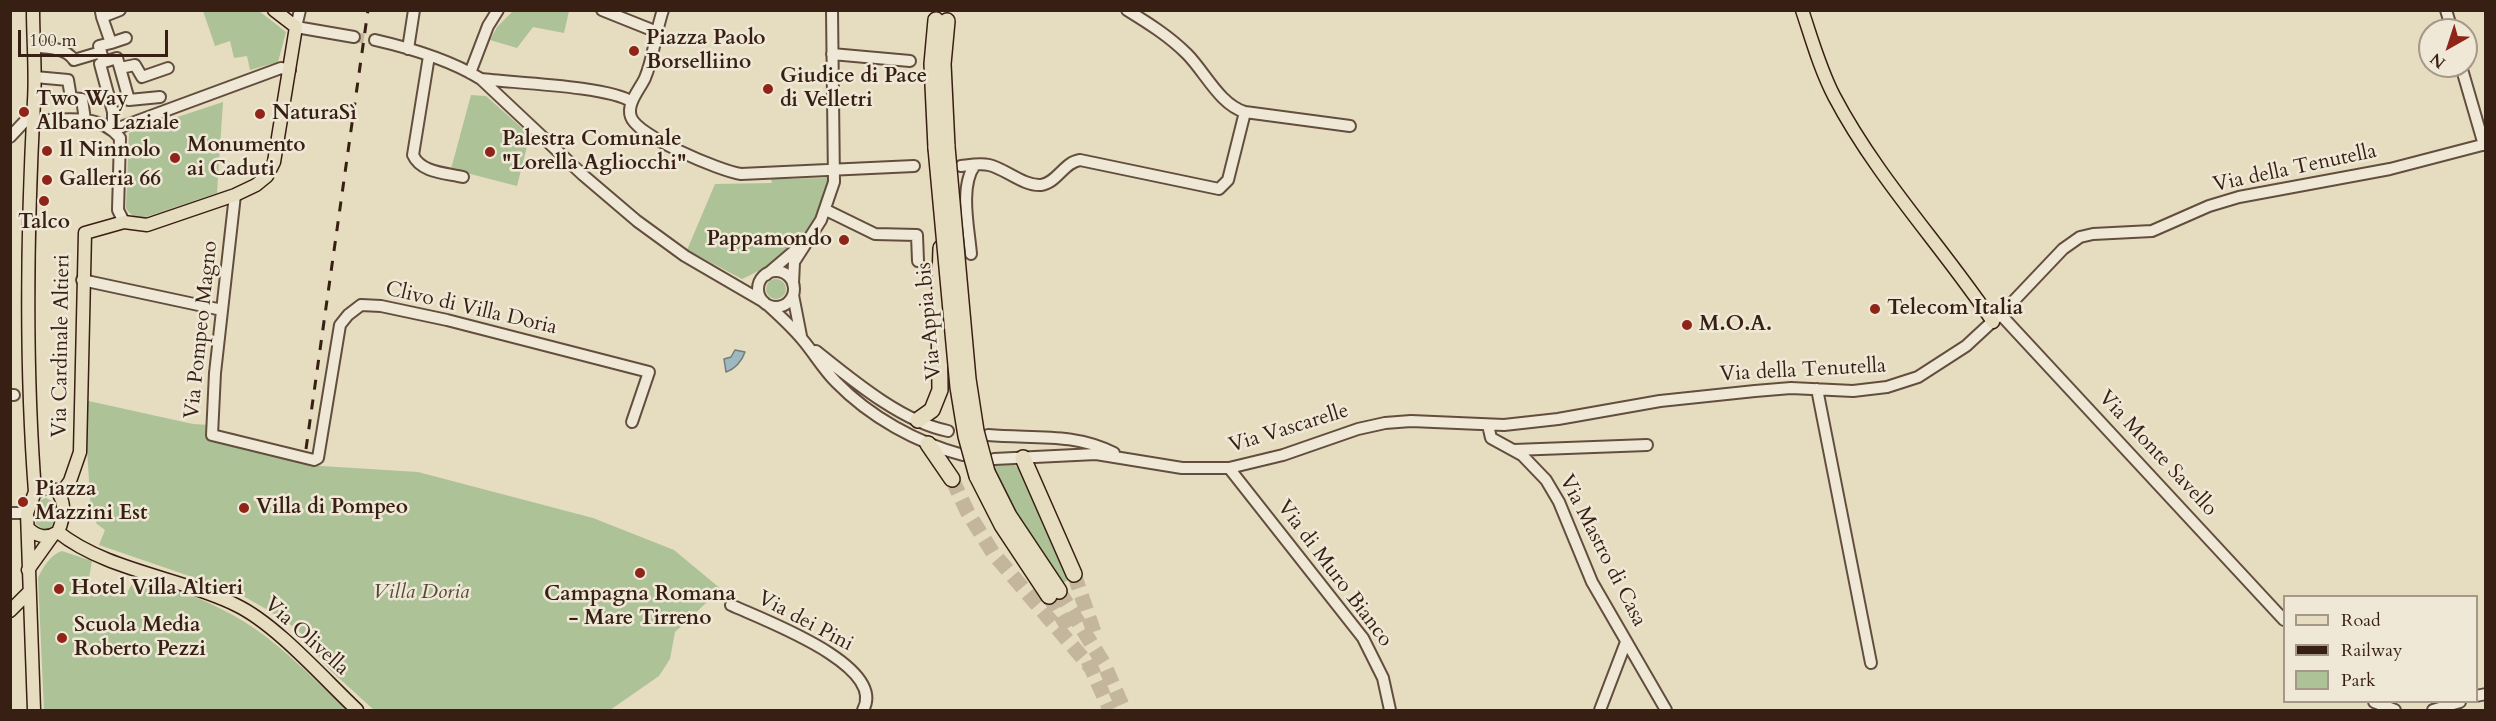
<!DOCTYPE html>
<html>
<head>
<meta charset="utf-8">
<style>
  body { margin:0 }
  #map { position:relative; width:2496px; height:721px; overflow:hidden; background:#e6dcc0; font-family:Cardo,serif }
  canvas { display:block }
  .frame { position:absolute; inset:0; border:12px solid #371f13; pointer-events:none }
  .legend { position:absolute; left:2283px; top:595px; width:195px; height:108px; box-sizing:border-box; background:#efe8d6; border:2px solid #a59888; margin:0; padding:8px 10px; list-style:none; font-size:18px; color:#371f13 }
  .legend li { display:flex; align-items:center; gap:12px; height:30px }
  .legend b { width:30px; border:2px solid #a59888 }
  .north { position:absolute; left:2418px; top:18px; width:60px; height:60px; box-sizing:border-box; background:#efe8d6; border:2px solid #a59888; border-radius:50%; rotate:219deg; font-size:16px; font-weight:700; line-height:24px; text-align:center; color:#371f13 }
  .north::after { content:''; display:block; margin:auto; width:21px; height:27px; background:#8f2418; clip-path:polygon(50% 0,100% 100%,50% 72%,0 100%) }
  .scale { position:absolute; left:18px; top:30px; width:150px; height:27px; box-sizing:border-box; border:3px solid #371f13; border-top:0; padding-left:8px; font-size:18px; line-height:21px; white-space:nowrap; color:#371f13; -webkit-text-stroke:4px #efe8d6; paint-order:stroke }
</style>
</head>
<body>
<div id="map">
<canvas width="2496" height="721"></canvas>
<div class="frame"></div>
<ul class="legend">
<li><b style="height:8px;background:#e6dcc0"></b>Road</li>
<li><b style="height:8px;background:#371f13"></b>Railway</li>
<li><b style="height:16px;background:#aec297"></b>Park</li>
</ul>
<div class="north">N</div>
<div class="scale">100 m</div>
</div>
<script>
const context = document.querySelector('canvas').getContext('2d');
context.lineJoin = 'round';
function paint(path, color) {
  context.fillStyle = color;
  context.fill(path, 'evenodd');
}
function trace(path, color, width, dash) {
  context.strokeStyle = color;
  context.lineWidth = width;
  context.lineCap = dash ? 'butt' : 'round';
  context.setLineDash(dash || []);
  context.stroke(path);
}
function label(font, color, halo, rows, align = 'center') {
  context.font = font + ' Cardo,serif';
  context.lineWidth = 5;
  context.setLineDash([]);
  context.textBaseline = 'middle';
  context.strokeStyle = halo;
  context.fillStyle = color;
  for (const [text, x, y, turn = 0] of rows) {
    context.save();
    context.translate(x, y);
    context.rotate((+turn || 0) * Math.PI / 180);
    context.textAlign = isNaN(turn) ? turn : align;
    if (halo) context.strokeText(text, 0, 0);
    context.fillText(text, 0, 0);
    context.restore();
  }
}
paint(new Path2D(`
  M203 11H259L286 32 278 62 250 70 247 56 234 58 230 41 215 46Z
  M513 11V10L569 11 564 33 533 27 517 48 490 40 497 27Z
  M471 95 486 96 530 135 517 186 451 169Z
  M223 102 217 193 146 217C136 219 131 216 126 208L129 133Z
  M828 178C826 188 826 201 822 210 807 241 772 266 742 279L687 250 715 184 772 183 771 179Z
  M766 289a10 10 0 1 1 20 0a10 10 0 1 1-20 0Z
  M84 400 193 424 210 425 209 438 321 466 418 472 593 518 674 550 721 589 675 632 670 659 659 676 610 710H374L329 669 298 630 266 609 236 592 99 545 105 530 97 524 91 513Z
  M993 461 1013 463 1025 475 1036 508 1068 580 1063 583C1036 544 1008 507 993 461Z
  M46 498 52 501 57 510 51 529 44 530 36 524 34 509 38 501Z
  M62 551 92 561 88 584 126 594 134 581 140 583 144 578C171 588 199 597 225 611 272 634 309 675 347 710H44L38 578C43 567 50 555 62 551Z`), '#aec297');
const water = new Path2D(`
  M735 350 745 352C742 361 735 369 726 372L724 359 731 357Z`);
paint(water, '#9db8bf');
trace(water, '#747b7a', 1.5);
trace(new Path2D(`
  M354 37 375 40`), '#c3b69d', 10, [10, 5]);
trace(new Path2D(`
  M952 479 968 513 993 553 1092 669
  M1074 574 1096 638
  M1059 591 1104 664 1124 710
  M1049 596 1068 628
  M1088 661 1110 710`), '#c3b69d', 15, [15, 8]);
const minor = new Path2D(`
  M300 10 296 27 354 37
  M602 10 657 32
  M663 10C655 33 654 57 645 78 640 89 626 104 631 117 637 136 720 171 741 174L914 166
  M1127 10C1148 23 1169 36 1187 54 1205 72 1220 105 1245 112L1350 126
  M2446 10 2452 30
  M101 12 102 17 120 10
  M102 17 111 43 99 46 104 62 117 58 120 68 135 65 142 77 168 68
  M375 40C410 48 450 60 481 79L583 175 637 221 685 256 764 302
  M111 43 126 38
  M35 47C48 47 66 48 74 60L101 52
  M408 49 414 10
  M832 54 910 61
  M429 56 413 155C421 173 446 173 463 177
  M104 62 100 64 113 112V130
  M2461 66 2484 145
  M120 68 129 100 160 97
  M470 73 488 26 498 10
  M35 77 68 80 71 98 82 99 85 120
  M481 79C514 83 609 86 632 102
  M32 121C61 120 100 112 120 138L118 210 124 222
  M113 130 281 68 290 70
  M10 137 25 121
  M961 166C970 165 980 163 989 165 1006 169 1023 186 1041 185 1057 183 1064 162 1080 160L1219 189 1228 180 1245 112
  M235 195 215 373 212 435 314 460 318 458 340 325 348 315 361 305 381 306 447 320 649 372 632 422
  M826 210 875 234 917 235 918 261
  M971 254C969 229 959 186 975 165
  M758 289a18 18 0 1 1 36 0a18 18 0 1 1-36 0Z
  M766 275 800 246
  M82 280 222 310
  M793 284 794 262 821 220 834 182 832 10
  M793 295 801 336
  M769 306C780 316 792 327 802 339 814 353 823 369 836 382 870 417 917 443 963 455
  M2001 315 2284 620
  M816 351C851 379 902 422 948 431
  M1817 389 1871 663
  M10 395H14
  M1488 425 1491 438 1522 455 1546 480 1559 502 1592 582 1666 710
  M988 435C1031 439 1073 432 1114 453
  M1514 450 1647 445
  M994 459 1096 454 1182 468H1229L1283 455 1358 429 1385 423 1411 421 1504 425 1558 419 1660 401 1755 391 1791 388 1853 391 1887 387 1918 377 1966 346 2006 309 2063 249 2080 237 2093 234 2152 231 2209 206 2239 197 2390 169 2486 144
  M1229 468 1363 638 1383 678 1390 710
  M10 513H27
  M731 605C761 619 888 665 863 710
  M2476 696 2486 694
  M2374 702 2395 710
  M1600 710 1626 642
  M2433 710 2460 702`);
const major = new Path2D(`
  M33 10C33 41 36 71 34 101 27 231 25 362 35 492
  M1802 10C1812 40 1820 69 1834 96 1877 178 1942 246 1993 322
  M60 495 70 481 80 452 85 233 124 222 147 225 235 195 256 185 267 176 274 162 296 27 274 10
  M29 529C38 537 47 539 58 532 64 518 67 503 56 490L46 488 35 492 27 513 34 710
  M58 532C105 570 182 578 236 605 276 624 324 679 357 710
  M28 570 53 535
  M10 611 29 592`);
const highway = new Path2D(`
  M936 20 932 64 936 148
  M947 21 943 64 947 147
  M918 420 932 410 940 390 939 310 941 248
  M928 444 952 479
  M1023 458 1074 574
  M987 472 1009 516 1059 591
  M977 476 1002 525 1049 596`);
trace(minor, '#634e3e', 14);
trace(major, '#371f13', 15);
trace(highway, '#371f13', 18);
trace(minor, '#efe8d6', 10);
trace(major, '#e6dcc0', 12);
trace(highway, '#e6dcc0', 15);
trace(new Path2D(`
  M306 449 368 10`), '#371f13', 3, [10, 10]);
const highwayBridge = new Path2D(`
  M947 147 968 379 976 431 987 472
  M936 148 958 387 966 436 977 476`);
trace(highwayBridge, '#371f13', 18, []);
trace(highwayBridge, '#e6dcc0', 15);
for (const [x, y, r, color] of [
  [634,51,6,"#8f2418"],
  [768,89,6,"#8f2418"],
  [24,112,6,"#8f2418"],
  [260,114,6,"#8f2418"],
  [47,151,6,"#8f2418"],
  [490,152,6,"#8f2418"],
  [175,158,6,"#8f2418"],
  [47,180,6,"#8f2418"],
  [44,201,6,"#8f2418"],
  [844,240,6,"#8f2418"],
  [1875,309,6,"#8f2418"],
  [1687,325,6,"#8f2418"],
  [23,502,6,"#8f2418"],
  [244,508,6,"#8f2418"],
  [640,573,6,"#8f2418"],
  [59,589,6,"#8f2418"],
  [62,638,6,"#8f2418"]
]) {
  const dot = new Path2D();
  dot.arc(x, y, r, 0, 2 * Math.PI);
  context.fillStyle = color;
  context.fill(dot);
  trace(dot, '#efe8d6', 2);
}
label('bold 21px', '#371f13', '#efe8d6', [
  ["Piazza Paolo",646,39],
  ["Borselliino",646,63],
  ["Giudice di Pace",780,77],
  ["di Velletri",780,101],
  ["Two Way",36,100],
  ["Albano Laziale",36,124],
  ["NaturaSì",272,114],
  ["Palestra Comunale",502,140],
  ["\"Lorella Agliocchi\"",502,164],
  ["Monumento",187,146],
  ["ai Caduti",187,170],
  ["Il Ninnolo",59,151],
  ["Galleria 66",59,180],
  ["Talco",44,223,"center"],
  ["Pappamondo",832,240,"right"],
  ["Telecom Italia",1887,309],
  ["M.O.A.",1699,325],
  ["Piazza",35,490],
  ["Mazzini Est",35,514],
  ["Villa di Pompeo",256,508],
  ["Hotel Villa Altieri",71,589],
  ["Campagna Romana",640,595,"center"],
  ["- Mare Tirreno",640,619,"center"],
  ["Scuola Media",74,626],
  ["Roberto Pezzi",74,650]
], 'left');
label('21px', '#371f13', '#efe8d6', [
  ["Via della Tenutella",2295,169,-12],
  ["Clivo di Villa Doria",471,309,13],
  ["Via Appia bis",930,321,-95],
  ["Via Pompeo Magno",202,330,-84],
  ["Via Cardinale Altieri",62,346,-89],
  ["Via della Tenutella",1803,371,-3],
  ["Via Vascarelle",1289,429,-17],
  ["Via Monte Savello",2157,454,47],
  ["Via Mastro di Casa",1602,551,63],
  ["Via di Muro Bianco",1334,574,53],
  ["Via dei Pini",805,622,28],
  ["Via Olivella",306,637,42]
]);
label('italic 21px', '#554834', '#efe8d6', [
  ["Villa Doria",421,593]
]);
</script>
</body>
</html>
